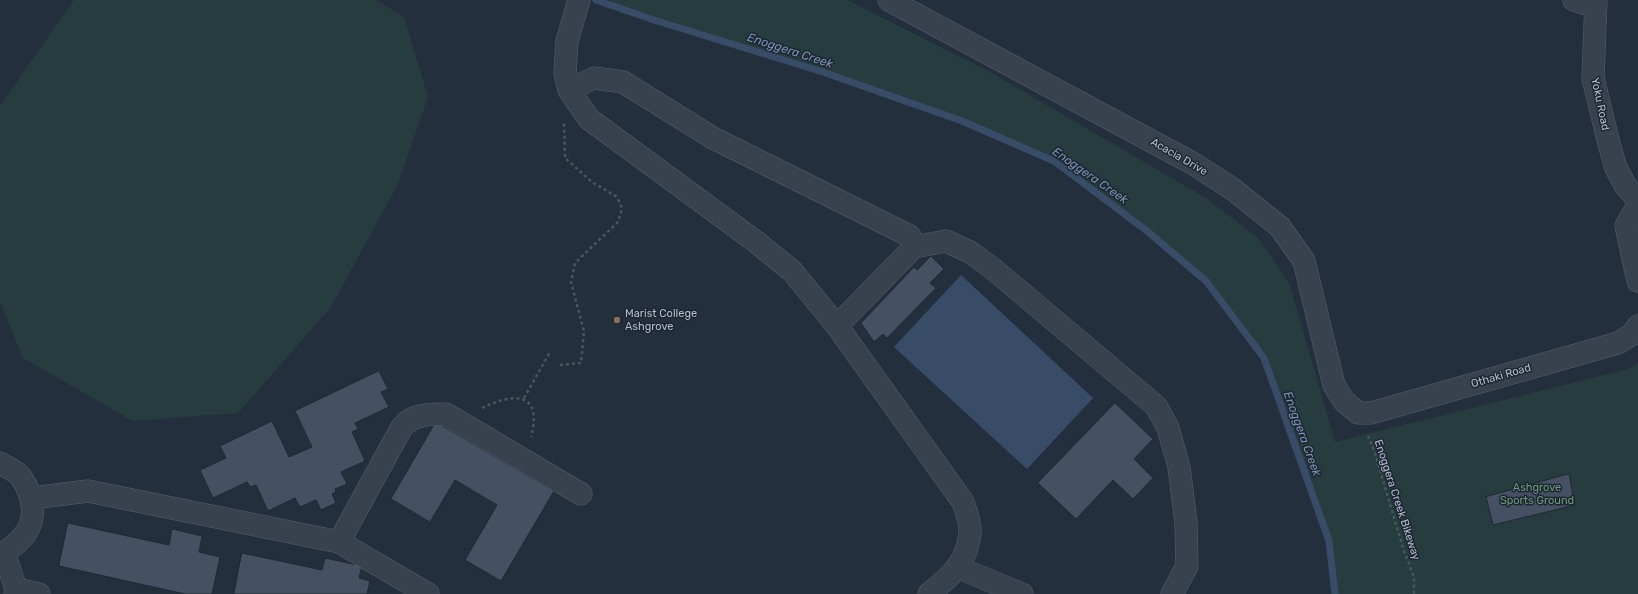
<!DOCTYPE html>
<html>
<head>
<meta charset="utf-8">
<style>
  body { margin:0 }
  canvas { display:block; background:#242f3e }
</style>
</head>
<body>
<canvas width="1638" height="594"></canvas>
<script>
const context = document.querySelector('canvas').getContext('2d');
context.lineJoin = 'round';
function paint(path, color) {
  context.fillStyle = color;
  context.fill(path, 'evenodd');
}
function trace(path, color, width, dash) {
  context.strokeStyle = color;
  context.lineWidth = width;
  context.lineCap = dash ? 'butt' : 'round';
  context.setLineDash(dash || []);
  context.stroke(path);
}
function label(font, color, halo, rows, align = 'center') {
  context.font = font + ' Rubik,sans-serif';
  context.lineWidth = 3;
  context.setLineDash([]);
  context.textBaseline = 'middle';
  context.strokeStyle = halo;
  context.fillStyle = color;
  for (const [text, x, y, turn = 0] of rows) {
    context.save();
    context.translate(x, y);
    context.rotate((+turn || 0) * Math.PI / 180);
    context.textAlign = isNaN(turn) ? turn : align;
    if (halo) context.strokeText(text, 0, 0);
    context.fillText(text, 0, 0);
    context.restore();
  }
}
paint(new Path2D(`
  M74 0H377L404 17 428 97 398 184 331 307 238 413 133 421 23 358 0 301V106Z
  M612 0H847L990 72 1206 198 1258 238 1289 283 1335 442 1629 369 1638 363V594H1335L1329 541 1264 358 1206 281 1147 231 1054 161 962 121 823 72 654 20 610 5Z`), '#263c3f');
paint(new Path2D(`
  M961 275 1093 398 1027 469 894 347Z`), '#394c67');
trace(new Path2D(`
  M596 0 654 20 823 72 962 121 1054 161 1147 231 1206 281 1264 358 1329 541 1335 594`), '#394c67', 7);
const building = new Path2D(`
  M931 256 944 269 930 283 936 288 887 338 883 334 874 342 861 323 914 267 917 270Z
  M379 371 388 389 381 392 389 407 355 423 358 429 352 432 365 461 341 472 347 484 335 489 336 492 332 494 336 503 321 510 316 500 300 507 295 498 268 511 256 485 250 487 247 482 213 498 200 470 226 458 220 446 272 421 289 457 312 447 295 411Z
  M1115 403 1153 439 1134 459 1153 478 1133 499 1113 480 1076 519 1038 483Z
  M436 422 554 491 501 581 465 560 497 505 455 480 430 522 391 499Z
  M1569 474 1575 505 1493 525 1486 497Z
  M68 523 169 545 172 529 202 536 199 552 220 557 212 594H185L59 566Z
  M242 553 322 570 325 558 362 566 359 578 370 581 367 594H234Z`);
paint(building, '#455162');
trace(building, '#1f2835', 1);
const minor = new Path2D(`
  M579 0 567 41 565 73 569 90 589 119 755 241 792 271 837 326 963 502C966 511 971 523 970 532 968 562 950 577 929 594
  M889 0 1194 164 1234 190 1280 227 1304 261 1334 385 1344 401 1358 413H1371L1618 343 1631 335 1638 326
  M1574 0 1596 7
  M1596 0 1593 78 1608 140 1616 168 1625 185 1638 200
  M569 90 594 78 623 82 713 138 910 236 914 247
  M1638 205 1626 226 1638 281
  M837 326 914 247 946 241 970 252 992 268 1156 406 1168 428 1179 467 1186 523 1187 566 1172 594
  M0 463C6 467 17 471 21 477 37 501 38 528 13 546 9 549 6 553 0 553
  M32 498 88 491 339 542 428 594
  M339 542 402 427C412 414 431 414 446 414L581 494
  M4 553 16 589 15 594
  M957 567 1022 594
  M16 589 39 594`);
trace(minor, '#565f6c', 23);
trace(new Path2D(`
  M560 365 581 363 584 331 571 282 575 263 618 222 622 208 617 197 592 182 565 158 564 123
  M524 398 550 352
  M482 408C515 392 543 392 531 437
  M1368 436 1374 450 1403 548 1414 577V594`), '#44595c', 2.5, [3, 3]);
trace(minor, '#38414e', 22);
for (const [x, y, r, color] of [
  [617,320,4,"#8d6e63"]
]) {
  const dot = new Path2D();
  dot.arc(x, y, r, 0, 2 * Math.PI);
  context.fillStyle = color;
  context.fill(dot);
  trace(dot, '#1d2633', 1.5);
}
label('11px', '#b4bcc9', '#1d2633', [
  ["Yoku Road",1600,104,78],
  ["Acacia Drive",1179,157,30],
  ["Othaki Road",1501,376,-16],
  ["Enoggera Creek Bikeway",1397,500,72]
]);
label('11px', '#b4bcc9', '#1d2633', [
  ["Marist College",625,314],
  ["Ashgrove",625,327]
], 'left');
label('11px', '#6b9a76', '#1d2633', [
  ["Ashgrove",1537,488],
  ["Sports Ground",1537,501]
]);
label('italic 12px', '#7c92b1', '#1d2633', [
  ["Enoggera Creek",790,51,18],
  ["Enoggera Creek",1090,176,35],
  ["Enoggera Creek",1302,434,70]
]);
</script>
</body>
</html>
